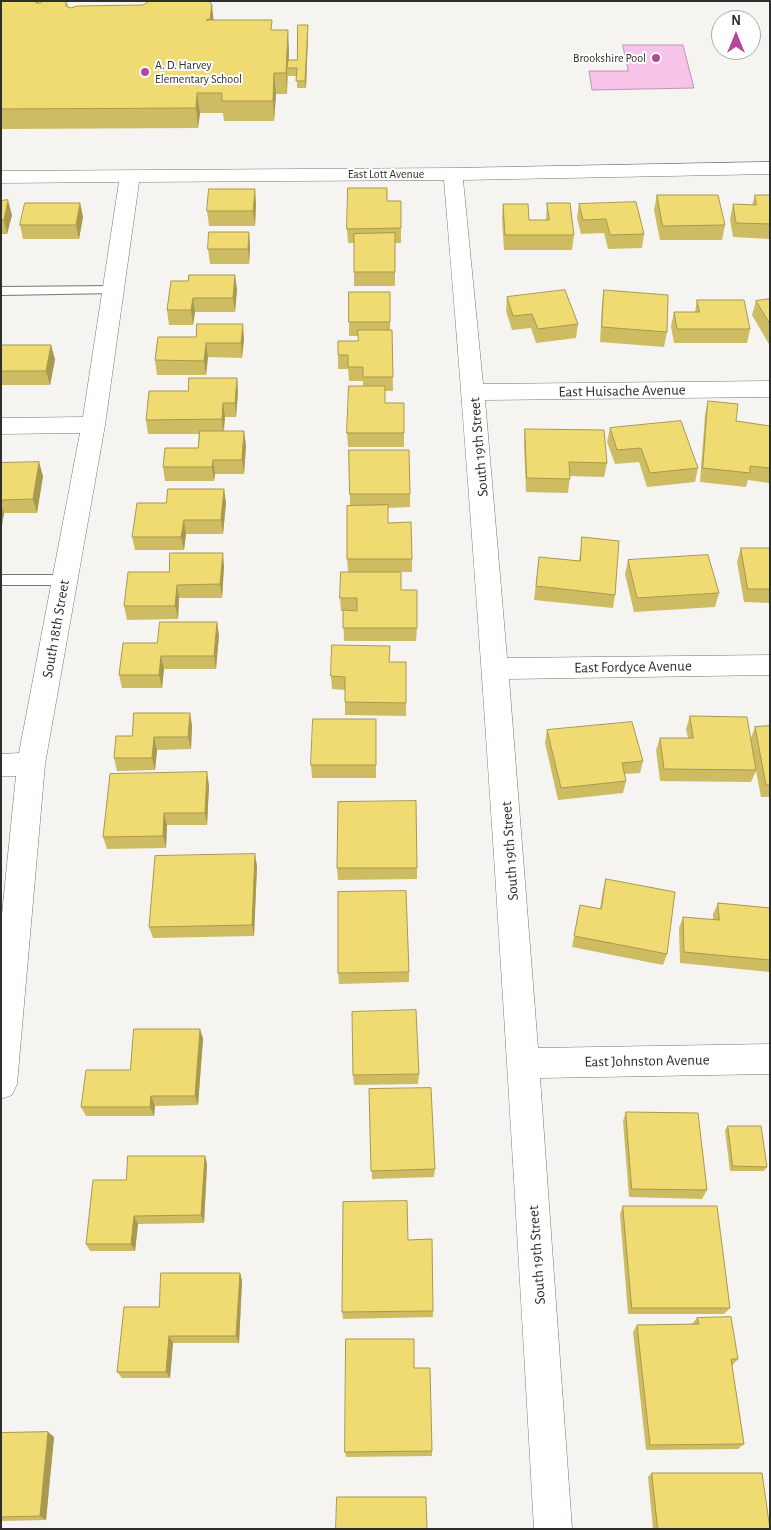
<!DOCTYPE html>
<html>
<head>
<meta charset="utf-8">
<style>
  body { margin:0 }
  #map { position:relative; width:771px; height:1530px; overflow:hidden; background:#f5f4f1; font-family:"Alegreya Sans",sans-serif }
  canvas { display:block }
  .frame { position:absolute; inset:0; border:2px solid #2e2e2c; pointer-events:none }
  .north { position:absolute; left:711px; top:10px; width:50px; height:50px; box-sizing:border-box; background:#fff; border:1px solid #ababab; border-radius:50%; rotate:0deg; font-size:14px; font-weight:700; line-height:20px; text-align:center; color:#2e2e2c }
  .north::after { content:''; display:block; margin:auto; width:18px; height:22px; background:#b7449d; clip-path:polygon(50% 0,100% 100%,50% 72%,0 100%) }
</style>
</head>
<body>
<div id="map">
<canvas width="771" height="1530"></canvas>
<div class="frame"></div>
<div class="north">N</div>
</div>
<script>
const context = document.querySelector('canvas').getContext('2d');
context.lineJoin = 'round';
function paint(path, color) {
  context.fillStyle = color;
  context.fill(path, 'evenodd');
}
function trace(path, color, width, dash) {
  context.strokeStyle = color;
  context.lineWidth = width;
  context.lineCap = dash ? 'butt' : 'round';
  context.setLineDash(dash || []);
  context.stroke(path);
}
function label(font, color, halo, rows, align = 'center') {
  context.font = font + ' "Alegreya Sans",sans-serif';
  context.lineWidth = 4;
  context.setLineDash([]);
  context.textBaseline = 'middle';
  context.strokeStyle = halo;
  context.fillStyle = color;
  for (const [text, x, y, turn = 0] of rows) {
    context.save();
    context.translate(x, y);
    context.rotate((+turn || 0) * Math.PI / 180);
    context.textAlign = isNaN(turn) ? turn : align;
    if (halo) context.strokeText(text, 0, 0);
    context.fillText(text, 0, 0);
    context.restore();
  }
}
const water = new Path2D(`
  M623 45H683L694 88 592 90 589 71H628Z`);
paint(water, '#f8c3e8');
trace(water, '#bb96b0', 1);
const lane = new Path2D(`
  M113 286 117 287 119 290 117 293 1 295V287Z
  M1 575H65L70 576 72 580 70 584 65 585H1Z`);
const street = new Path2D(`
  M770 162V174L463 180 483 384 770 381V397L485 400 507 658 770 655V675L509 679 538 1048 770 1044V1074L540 1078 572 1529H534C509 1079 482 629 444 180L139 182 105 425 45 764 17 1084 12 1095 1 1099V924L16 776H1V754L19 753 80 433 1 434V418L83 417 119 182 1 183V171L453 168Z`);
trace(lane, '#767572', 2);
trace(street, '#767572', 1);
paint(lane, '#fff');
paint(street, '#fff');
paint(new Path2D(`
  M1 1H38L39 3 67 1 68 7 71 8 213 20 273 30 289 50V60H297L308 33 306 88H297V76H288L287 94H276L274 121H224L223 113H200L198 128 1 129Z
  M657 195 725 225 722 240H660L654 210Z
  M755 195H770V239L733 237 730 219 733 204 752 205Z
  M1 201 12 215 7 234H1Z
  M387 201H401V243H395V286H354V243H348L347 229Z
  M80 203 83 217 79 239H23L20 225Z
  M256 203 255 226H209L207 211Z
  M547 203 574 235 572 250H504L502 219 503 204 529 220H546Z
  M579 204 644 234 642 248 608 249 604 233 581 234 577 218Z
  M250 246 249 264H210L208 249Z
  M171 281 237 289 235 312H195L193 325H169L167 310Z
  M604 290 667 332 664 347 600 342 602 305Z
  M390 292V330H392L393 391H385V403H404V447H348L347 433 363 386V381H349L348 369H338V355L358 341V336H349V322Z
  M507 297 578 324 576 338 536 343 531 328 512 330 506 311Z
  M770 299V346L752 315 756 301Z
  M697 300 750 329 747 343H674L671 326 674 312H695Z
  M158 337 244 339 242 358 208 357 206 375H157L155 360Z
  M1 345 55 359 50 385H1Z
  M237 378 238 392 236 417H225L224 431 246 445 244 474H215L214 481H165L163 467 198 448 199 434H148L146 420 188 391Z
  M708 401 736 421 770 426V479L769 483 748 480 746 487 700 482 705 415Z
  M610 428 698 468 695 482 647 487 639 462 615 464 607 442Z
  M525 429 607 463 604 477 570 476 568 493 526 492 524 443Z
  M349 450 410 494V507L388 508V523L412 559V572H401V590L417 628 416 641H344L343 611H341L340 598 348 572 347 559 350 506Z
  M1 463 43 476 37 513H4L1 531Z
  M224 489 226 503 223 534H186L184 550H135L132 537 166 503Z
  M582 537 615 595 613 608 534 600 539 557 579 561Z
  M741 548H770V603L744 602 737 562Z
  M628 560 719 593 715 607 634 612 625 574Z
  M224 566 222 598H179L178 619 127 620 124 606 169 572Z
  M219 635 216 669H164L162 688H122L119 675 157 643Z
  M390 662H406V716L345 715V690L332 689 331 676Z
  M690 716 751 738 755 727 770 726V797H761L756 771 751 782 660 781 656 750 660 738H688L686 729Z
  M376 719V778H312L311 765Z
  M192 725 191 749 157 750 155 770 117 771 114 758 132 736Z
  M547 730 643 761 640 773 625 774 626 781 623 793 558 800 545 743Z
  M209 785 207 825H167L166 848 107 849 103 837Z
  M257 866 254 936 153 938 149 927Z
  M337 868H417V879L338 880Z
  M606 879 667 954 663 965 572 947 580 905 600 909 603 890Z
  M718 903 770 908V972L680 963 679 928 683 917 713 920V914Z
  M409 972V982L339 984 338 973Z
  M200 1029 203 1039 198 1105 155 1106 154 1116H86L81 1107 130 1070Z
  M419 1074 418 1084 354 1085 353 1075Z
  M369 1089 435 1169 434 1177 372 1179Z
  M626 1112 707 1190 702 1199 629 1197 623 1121Z
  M728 1126 767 1167 764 1171H730L725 1130Z
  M205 1156 207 1164 204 1223 138 1224 135 1251H90L86 1244 126 1180Z
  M623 1206 730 1308 724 1314H628L620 1214Z
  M408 1240 433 1311V1317L343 1319 342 1312Z
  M240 1273 242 1281 239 1343H173L170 1378H122L117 1372 159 1307Z
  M697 1318 738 1359 732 1366 744 1444 738 1449 646 1450 633 1332 637 1325 692 1324Z
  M414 1368 432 1451V1456L346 1457 345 1452Z
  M48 1432 54 1437 46 1520 1 1521V1433Z
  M652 1473 770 1529H653L648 1477Z`), '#cebc62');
paint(new Path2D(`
  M212 4 214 24 206 20Z
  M308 25V33L306 88 305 81Z
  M288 30 289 50 288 68H287V94L286 73Z
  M274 73 276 94 274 121 273 101Z
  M197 93 200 113 198 128 196 108Z
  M255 189 256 203 255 226 253 211Z
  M8 200 12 215 7 234 4 220Z
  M80 203 83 217 79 239 76 225Z
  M249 232 250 246 249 264 248 249Z
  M235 275 237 289 235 312 233 298Z
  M193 298 195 312 193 325 191 310Z
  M243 324 244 339 242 358 241 343Z
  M206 343 208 357 206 375 204 361Z
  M51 345 55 359 50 385 46 371Z
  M237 378 238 392 236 417 235 403Z
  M223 403 225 417 223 434 222 419Z
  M244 431 246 445 244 474 242 460Z
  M213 460 215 474 214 481 212 467Z
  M39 462 43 476 37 513 33 499Z
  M224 489 226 503 223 534 221 520Z
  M1 504 4 513 1 531Z
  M184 520 186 534 184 550 181 537Z
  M223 553 224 566 222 598 220 584Z
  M177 585 179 598 178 619 175 606Z
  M217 622 219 635 216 669 214 656Z
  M161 656 164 669 162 688 159 675Z
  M190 713 192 725 191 749 188 737Z
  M154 737 157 750 155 770 152 758Z
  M207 772 209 785 207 825 205 813Z
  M164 813 167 825 166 848 163 836Z
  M255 854 257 866 254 936 252 925Z
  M200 1029 203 1039 198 1105 195 1096Z
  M151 1096 155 1106 154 1116 150 1107Z
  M205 1156 207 1164 204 1223 201 1215Z
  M134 1216 138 1224 135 1251 131 1244Z
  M240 1273 242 1281 239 1343 236 1336Z
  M169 1336 173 1343 170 1378 166 1372Z
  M48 1432 54 1437 46 1520 40 1516Z`), '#a79950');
const building = new Path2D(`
  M1 1H36V3H41L42 1H66V6L71 8 77 6 143 5 150 1H208L212 4 210 19 206 20H272L271 30H288L286 73H274L273 101H222V93H197L196 108 1 109Z
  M298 25H308L305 81H296L297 68H287L288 60H297Z
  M348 188H387V201H401V228L347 229Z
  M209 189H255L253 211H207Z
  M657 195H718L725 225 663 226Z
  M755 195H770V224L736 223 733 204 756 205Z
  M8 200 4 220H1V201Z
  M636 202 644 234 610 235 606 219 583 220 579 204Z
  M25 203H80L76 225H20Z
  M547 203H570L574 235H505L503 204H528L529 220H549Z
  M209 232H249L248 249H208Z
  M395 233V272H354V234Z
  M189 275H235L233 298H193L191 310H167L171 281H188Z
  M565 290 578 324 538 329 532 314 513 316 507 297Z
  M604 290 668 295 667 332 602 327Z
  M349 292H390V322H349Z
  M770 299V324L756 301Z
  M697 300H744L750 329H677L674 312H699Z
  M197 324H243L241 343H206L204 361 155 360 158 337H196Z
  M358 330H392L393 377H363V367H348V355H338V341H358Z
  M1 345H51L46 371H1Z
  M189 378H237L235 403H223L222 419 146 420 149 391H188Z
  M349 386H385V403H404V433H347Z
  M708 401 738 404 736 421 770 426V468L750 466V473L703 468Z
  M681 421 698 468 650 473 641 448 617 450 610 428Z
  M525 429 604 430 607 463 569 462 570 479 527 478Z
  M200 431H244L242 460H213L212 467H163L165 448H198Z
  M349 450H409L410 494H350Z
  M39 462 33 499 1 500V463Z
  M168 489H224L221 520H184L181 537H132L137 503H166Z
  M388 505V523L411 522 412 559H347V506Z
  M582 537 619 541 615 595 536 586 539 557 580 561Z
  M741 548H770V589H748Z
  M170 553H223L220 584 177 585 175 606H124L128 572H169Z
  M708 555 719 593 637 598 628 560Z
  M341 572H401V590H417V628H343V610L357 611V598H340Z
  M160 622H217L214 656H161L159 675H119L123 643H157Z
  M332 645 390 646 389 662H406V703L345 702V677L331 676Z
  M134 713H190L188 737H154L152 758H114L116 736H132Z
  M690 716 747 717 756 770 664 769 660 738H693Z
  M313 719H376V765H311Z
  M632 722 643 761 622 763 626 781 561 788 547 730Z
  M770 726V785H766L755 727Z
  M207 772 205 813H164L163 836 103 837 110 774Z
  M416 801 417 868H337L338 802Z
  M255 854 252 925 149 927 155 856Z
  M606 879 675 892 667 954 574 936 580 905 601 909Z
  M406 891 409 972 338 973V892Z
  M718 903 770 908V960L684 952 683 917 719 920Z
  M416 1010 419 1074 353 1075 352 1012Z
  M134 1029H200L195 1096H151L150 1107H81L86 1070H130Z
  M431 1088 435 1169 371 1171 369 1089Z
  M626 1112 698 1113 707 1190 632 1189Z
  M728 1126H761L767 1167 733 1166Z
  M128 1156H205L201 1215 134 1216 131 1244H86L93 1180H126Z
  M407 1201 408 1240 432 1239 433 1311 342 1312 343 1202Z
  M623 1206H717L730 1308H632Z
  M161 1273H240L236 1336H169L166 1372H117L124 1307H159Z
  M731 1317 738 1359H731L744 1444 650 1445 637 1325 699 1324 697 1318Z
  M346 1339H414V1368H430L432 1451 345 1452Z
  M48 1432 40 1516 1 1517V1433Z
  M652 1473H762L770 1529H658Z
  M337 1497H426L427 1529H336Z`);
paint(building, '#efdb72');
trace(building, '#a79950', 1);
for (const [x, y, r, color] of [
  [656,58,5,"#b7449d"],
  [145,72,5,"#b7449d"]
]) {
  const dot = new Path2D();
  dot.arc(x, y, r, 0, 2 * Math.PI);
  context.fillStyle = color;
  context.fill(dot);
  trace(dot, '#fff', 2);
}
label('12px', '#2e2e2c', '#fff', [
  ["Brookshire Pool",646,58],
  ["A. D. Harvey",155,65,"left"],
  ["Elementary School",155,79,"left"]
], 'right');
label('12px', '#2e2e2c', '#fff', [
  ["East Lott Avenue",386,174]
]);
label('15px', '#2e2e2c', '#fff', [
  ["East Huisache Avenue",622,391,-1],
  ["South 19th Street",479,447,-95],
  ["South 18th Street",56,629,-80],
  ["East Fordyce Avenue",633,667,-1],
  ["South 19th Street",510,851,-94],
  ["East Johnston Avenue",647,1061,-1],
  ["South 19th Street",537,1255,-94]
]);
</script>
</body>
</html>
